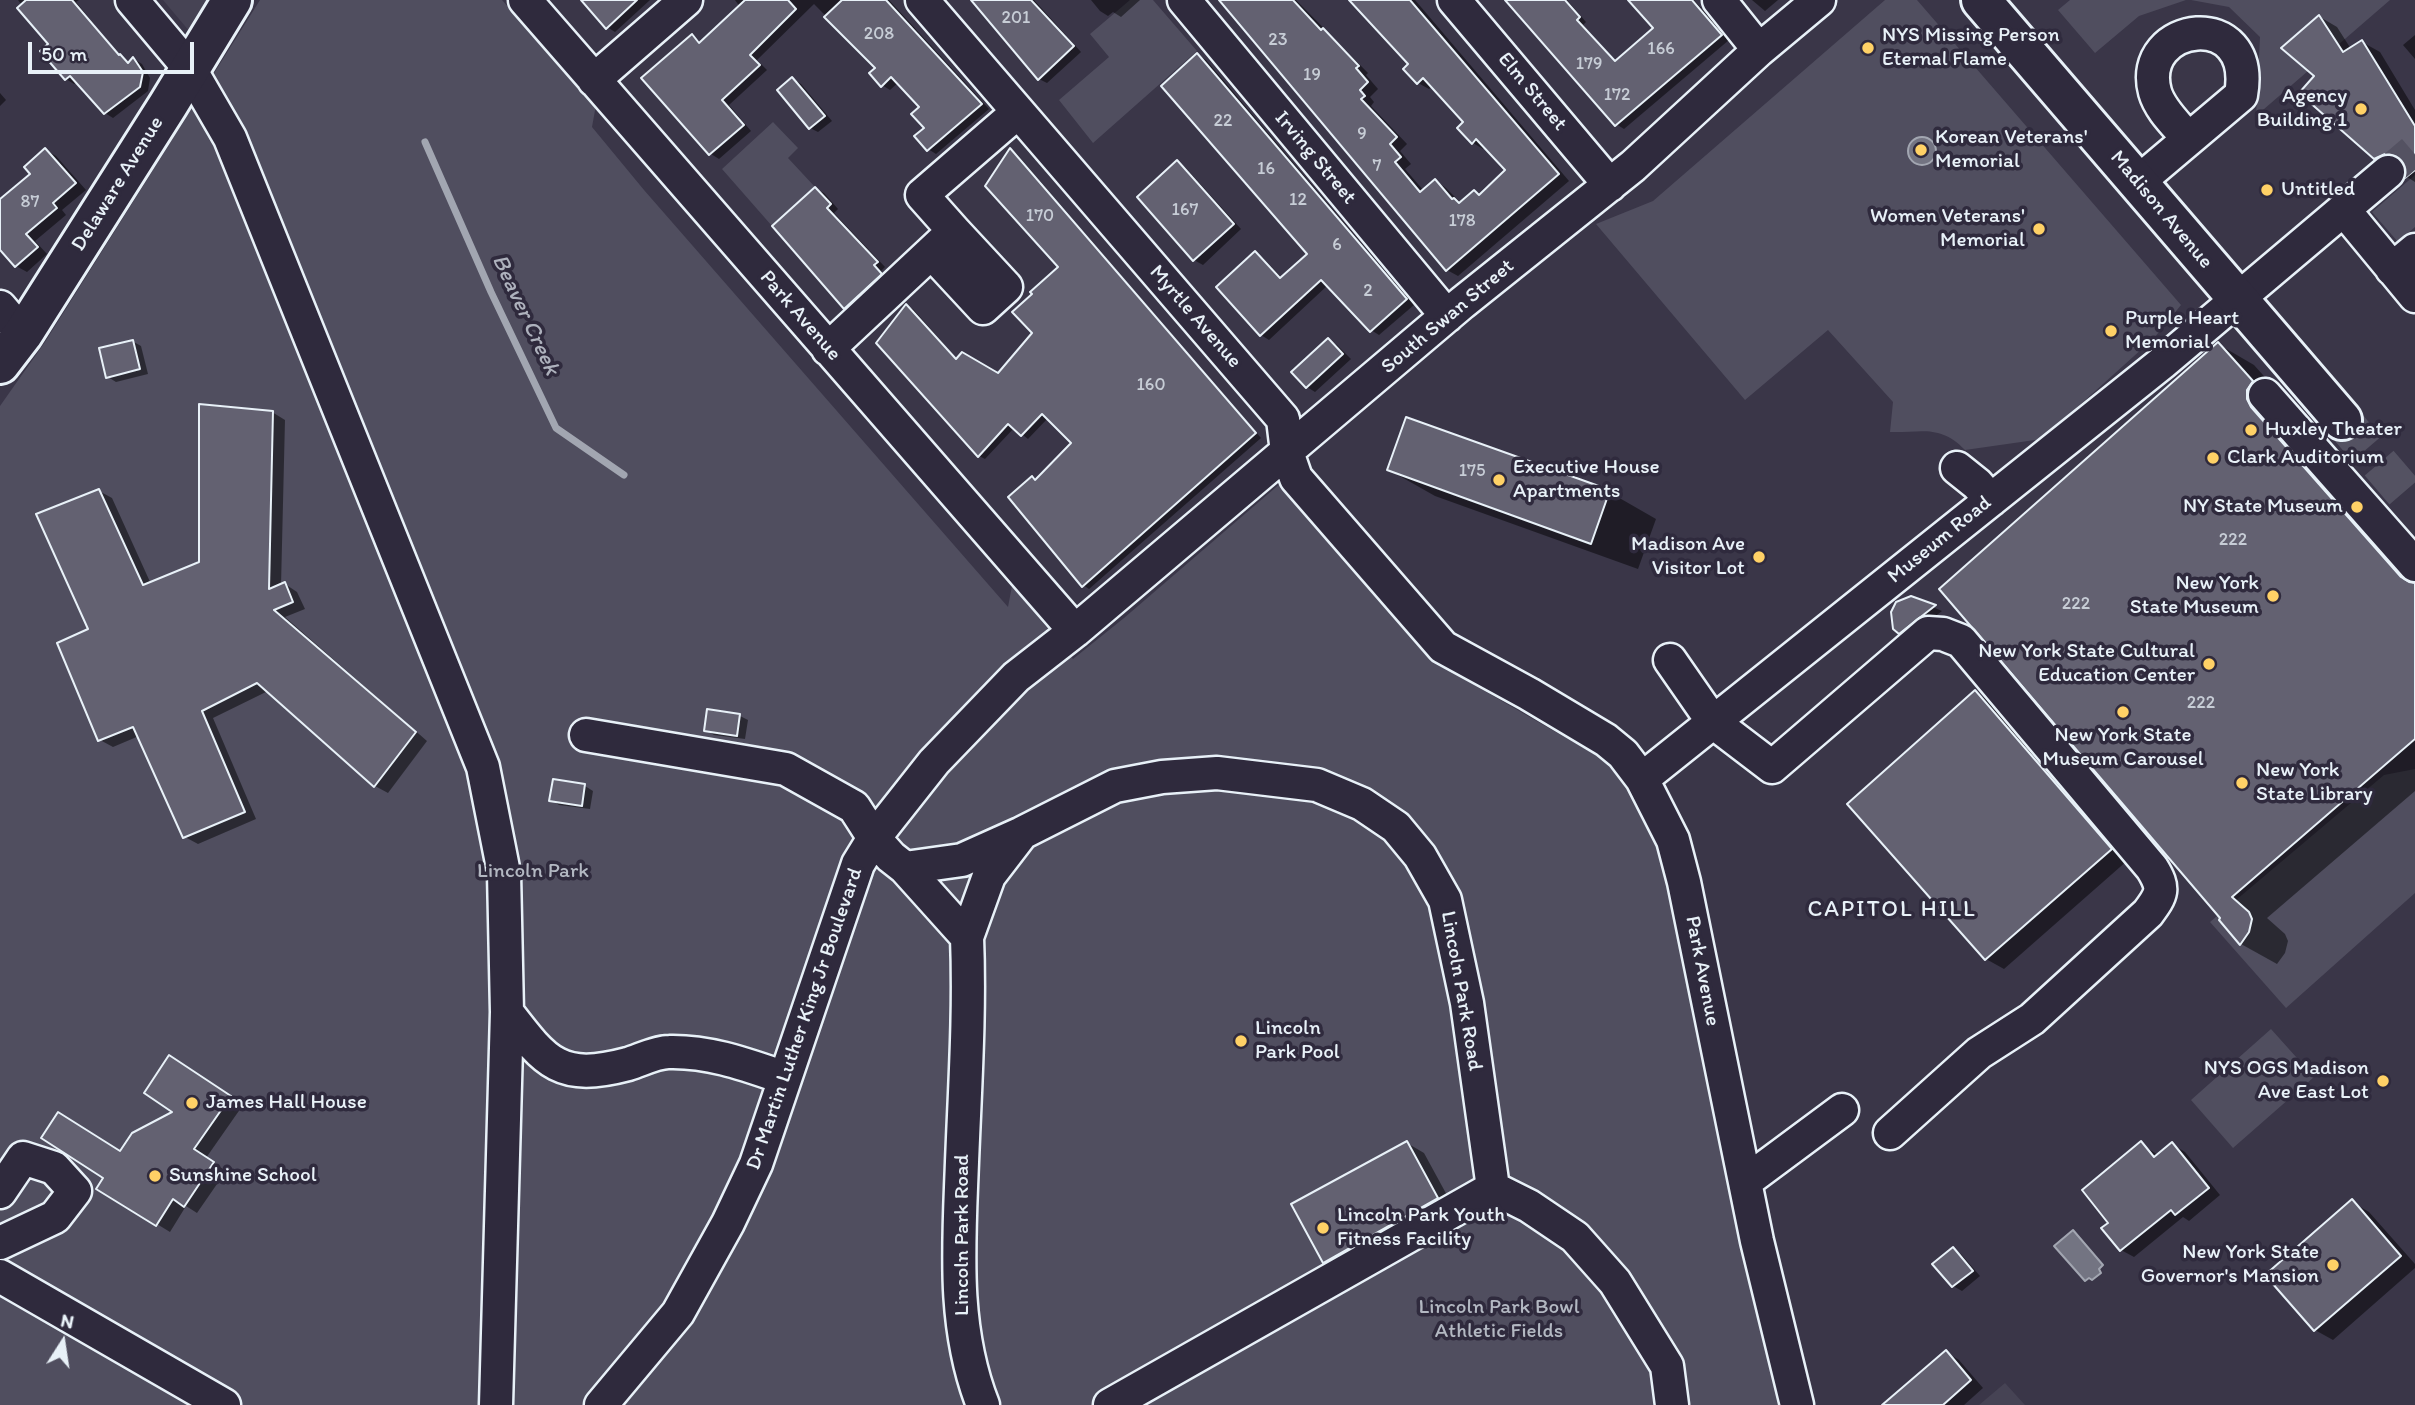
<!DOCTYPE html>
<html>
<head>
<meta charset="utf-8">
<style>
  body { margin:0 }
  #map { position:relative; width:2415px; height:1405px; overflow:hidden; background:#3a3648; font-family:Itim,sans-serif }
  canvas { display:block }
  .north { position:absolute; left:28px; top:1307px; width:70px; height:70px; -webkit-text-stroke:5px #2f2a3d; paint-order:stroke; rotate:12deg; font-size:19px; font-weight:700; line-height:28px; text-align:center; color:#e8f1f8 }
  .north::after { content:''; display:block; margin:auto; width:24px; height:32px; background:#e8f1f8; clip-path:polygon(50% 0,100% 100%,50% 72%,0 100%) }
  .scale { position:absolute; left:28px; top:42px; width:166px; height:32px; box-sizing:border-box; border:4px solid #e8f1f8; border-top:0; padding-left:9px; font-size:21px; line-height:24px; white-space:nowrap; color:#e8f1f8; -webkit-text-stroke:5px #2f2a3d; paint-order:stroke }
</style>
</head>
<body>
<div id="map">
<canvas width="2415" height="1405"></canvas>
<div class="north">N</div>
<div class="scale">50 m</div>
</div>
<script>
const g = document.querySelector('canvas').getContext('2d');
g.lineJoin = 'round';
function paint(path, color) {
  g.fillStyle = color;
  g.fill(path, 'evenodd');
}
function strokePath(path, color, width, dash) {
  g.strokeStyle = color;
  g.lineWidth = width;
  g.lineCap = dash ? 'butt' : 'round';
  g.setLineDash(dash || []);
  g.stroke(path);
}
function write(font, color, halo, rows, align = 'center') {
  g.font = font + ' Itim,sans-serif';
  g.lineWidth = 7;
  g.setLineDash([]);
  g.textBaseline = 'middle';
  g.strokeStyle = halo;
  g.fillStyle = color;
  for (const [text, x, y, turn = 0] of rows) {
    g.save();
    g.translate(x, y);
    g.rotate((+turn || 0) * Math.PI / 180);
    g.textAlign = isNaN(turn) ? turn : align;
    if (halo) g.strokeText(text, 0, 0);
    g.fillText(text, 0, 0);
    g.restore();
  }
}
paint(new Path2D(`
  M163,0H210L190,32Z
  M2005,1383L2025,1405H1979Z`), '#464354');
paint(new Path2D(`
  M260,0H502L596,105L592,127L644,190L1008,607L1012,586L1073,659L1124,618L1282,482L1455,674L1606,761L1642,811L1665,866L1788,1405H0V406L45,342Z
  M1130,0H1153L1197,51L1093,143L1059,100L1109,57L1090,34Z
  M1885,0H1917L2181,305L2154,338L2042,439L1965,450C1940,424 1921,433 1890,432L1893,402L1828,330L1745,400L1596,224L1653,201Z
  M2070,0H2186L2139,16L2095,53L2058,10Z
  M2191,0H2390L2338,45L2320,15L2281,48L2308,71L2256,116L2260,37L2229,7Z
  M773,122L798,148L788,158L815,187L772,226L722,169Z
  M2415,175V227L2398,242L2372,212Z
  M2415,769V893L2286,1008L2210,922L2384,775Z
  M2271,1029L2314,1077L2233,1148L2191,1100Z`), '#504e5f');
const water = new Path2D(`
  M1908 151a14 14 0 1 1 28 0a14 14 0 1 1-28 0Z
  M2073,1230L2103,1265L2099,1269L2101,1273L2092,1280L2089,1278L2085,1281L2054,1246Z`);
paint(water, '#737482');
strokePath(water, '#a2a6b1', 2);
paint(new Path2D(`
  M18,0H79L76,2L132,71L135,68L128,60L131,63L134,59L142,64L150,78L148,91L113,118L105,113L77,82L74,84L66,79L43,52L51,45Z
  M583,0H650L615,32L607,27Z
  M735,0H889L989,109L936,154L928,149L922,107L899,82L890,90L882,85L877,68L814,4L757,60L767,70L729,105L751,131L719,159L711,154L643,78L692,37L702,43L740,7Z
  M973,0H1034L1081,52L1047,83L1039,79Z
  M1091,0H1140L1121,17L1113,12L1108,16L1100,11Z
  M1222,0H1296L1368,73L1366,75L1378,89L1370,97L1374,102L1371,106L1407,144L1400,151L1411,164L1405,169L1424,191L1436,181L1446,188L1461,203L1474,192L1480,195L1507,170L1486,147L1483,149L1473,143L1466,122L1433,86L1429,89L1418,83L1406,69L1410,64L1351,0H1415L1569,181L1458,276L1447,270Z
  M1508,0H1567L1586,22L1583,25L1617,62L1656,28L1630,0H1694L1729,40L1624,129L1616,124Z
  M1752,0H1778L1765,11Z
  M2320,17L2337,27L2351,49L2362,42L2380,52L2415,110V182L2407,177L2405,163L2393,168L2375,158L2316,75Z
  M2415,35V59L2403,45Z
  M1198,55L1206,60L1414,305L1379,335L1371,330L1328,285L1269,340L1261,335L1255,253L1263,258L1283,279L1310,254Z
  M793,79L801,84L832,121L818,132L810,128Z
  M0,93L6,100L0,106Z
  M46,150L56,156L86,190L62,210L66,215L35,241L47,254L27,272L16,266L0,248V202L32,174Z
  M1011,150L1017,154L1261,438L1089,589L1083,585L1033,478L1037,480L1074,443L1048,418L1028,439L1014,428L985,459L979,456L907,306L913,309L958,360L998,375L1035,332L1060,267Z
  M1177,162L1185,167L1241,229L1203,265L1194,260L1139,197Z
  M815,189L824,193L838,209L834,213L885,267L881,271L889,279L853,312L845,307Z
  M1329,340L1337,345L1351,359L1315,392L1307,387Z
  M132,341L141,346L148,374L116,382L108,377Z
  M2218,344L2254,365L2288,403L2415,575V791L2267,918L2285,934L2288,941L2285,953L2277,964L2241,944L2221,920Z
  M272,412L285,420L281,586L285,584L297,592L305,609L285,617L427,741L388,793L375,786L268,691L213,718L256,819L198,844L185,837L139,736L113,747L100,740L91,630L99,491L112,498L151,584L200,563Z
  M1407,419L1609,492L1656,519L1638,569L1435,496L1389,470Z
  M1911,598L1942,611L1908,637L1902,634L1924,615Z
  M1976,693L1993,703L2128,860L2004,969L1986,959L1849,804Z
  M740,716L748,720L745,739L714,735L706,730Z
  M585,786L593,791L590,809L559,805L551,800Z
  M182,1065L243,1105L206,1158L226,1171L197,1213L186,1206L170,1232L98,1188L121,1153L176,1112Z
  M1407,1143L1424,1153L1454,1208L1342,1272L1324,1262Z
  M2141,1144L2158,1155L2172,1144L2185,1152L2220,1195L2189,1221L2183,1217L2134,1257L2121,1250L2111,1223Z
  M2352,1202L2369,1212L2415,1264V1268L2333,1340L2315,1330L2268,1275Z
  M1953,1249L1961,1254L1980,1276L1962,1291L1953,1286L1935,1264Z
  M1946,1352L1959,1360L1983,1388L1964,1405H1884Z`), '#0007');
strokePath(new Path2D(`
  M425,142L491,292L556,428L624,475`), '#a2a6b1', 7);
const building = new Path2D(`
  M26,0H72L119,55L120,54L128,63L133,57L143,72L140,87L104,114L70,76L65,80L40,51L48,44L17,8Z
  M581,0H637L606,29Z
  M745,0H788L796,9L750,55L760,65L722,100L744,125L709,155L641,78L692,34L699,43Z
  M842,0H886L982,104L927,151L914,136L924,128L911,114L919,107L891,77L881,87L869,73L875,68L824,17Z
  M971,0H1031L1074,46L1038,80Z
  M1219,0H1293L1321,30L1323,28L1359,66L1356,68L1368,82L1360,90L1365,96L1361,99L1397,137L1390,144L1401,157L1395,162L1420,192L1435,179L1452,199L1454,198L1459,203L1474,190L1479,195L1505,170L1476,139L1472,144L1457,128L1463,122L1423,78L1417,84L1403,69L1408,64L1349,0H1410L1559,174L1446,271Z
  M1505,0H1565L1580,17L1577,20L1615,61L1653,28L1628,0H1692L1722,35L1615,126Z
  M2319,15L2343,52L2362,40L2415,126V170L2405,178L2406,168L2402,160L2394,155L2385,154L2374,159L2299,93L2314,76L2281,48Z
  M1197,53L1407,299L1370,332L1321,280L1260,336L1216,287L1255,251L1280,278L1307,254L1161,86Z
  M792,77L825,116L809,129L777,90Z
  M45,148L76,183L53,203L57,208L26,234L38,247L15,267L0,250V199L30,174L24,167Z
  M1010,148L1256,433L1082,587L1008,497L1032,476L1035,480L1071,443L1042,414L1021,436L1008,424L978,457L876,343L906,304L956,359L962,352L998,373L1032,333L1012,312L1032,294L1030,292L1058,267L985,186Z
  M1177,160L1234,224L1193,261L1137,197Z
  M815,187L831,204L827,208L878,262L874,265L882,274L844,309L772,226Z
  M1328,338L1343,354L1306,388L1291,372Z
  M133,340L140,369L106,378L99,348Z
  M2218,342L2253,381L2247,390V399L2251,407L2401,577L2409,582L2415,583V739L2232,897L2249,912L2252,919L2249,932L2240,945L2219,920L2220,918L1939,589Z
  M199,404L273,411L269,589L285,582L293,602L274,610L416,732L374,787L257,683L202,711L245,812L183,838L133,727L98,741L57,643L88,629L36,514L99,489L143,585L199,562Z
  M1406,417L1610,490L1591,544L1387,470Z
  M1911,596L1936,605L1899,634L1893,629L1891,612L1896,602Z
  M1975,690L2112,849L1985,960L1847,804Z
  M707,709L740,714L737,736L704,731Z
  M553,779L585,784L582,806L549,801Z
  M169,1055L231,1096L194,1149L214,1162L184,1207L173,1199L156,1226L96,1189L103,1178L41,1138L58,1112L120,1151L132,1133L172,1112L144,1093Z
  M1407,1141L1438,1198L1323,1263L1291,1204Z
  M2141,1141L2154,1157L2172,1142L2209,1188L2175,1215L2171,1210L2120,1251L2101,1228L2108,1223L2082,1190Z
  M2352,1199L2401,1256L2314,1331L2265,1275Z
  M1953,1247L1973,1271L1952,1287L1932,1264Z
  M1946,1350L1971,1380L1943,1405H1882Z`);
paint(building, '#636171');
strokePath(building, '#e8f1f8', 2);
strokePath(new Path2D(`
  M2388,172L2415,149`), '#545262', 32, [32, 16]);
strokePath(new Path2D(`
  M2342,420L2415,505`), '#545262', 38, [38, 19]);
const minor = new Path2D(`
  M132,0L190,69L230,138L483,767L504,873L507,1012L496,1405
  M525,0L1075,631
  M922,0L1283,419L1287,452L1296,478L1443,647L1529,694L1606,740L1623,754L1642,779L1673,840L1684,882L1757,1241L1797,1405
  M1184,0L1447,316
  M1454,0L1610,185
  M1719,0L1759,50
  M594,80L686,0
  M2138,182L2241,95C2257,5 2136,22 2155,92C2159,106 2170,118 2179,128
  M2344,210L2415,296
  M932,253L983,308L1006,287L954,231
  M2392,269L2415,250
  M0,307L23,334
  M828,349L954,231L922,195L1018,112
  M2265,395L2415,565
  M1957,468L1977,484L1991,500
  M1670,660L1713,722L1772,767L1928,633L1943,634L1961,641L2152,868C2165,889 2162,894 2148,913L2032,1019L1979,1053L1890,1133
  M586,735L786,769L854,807L874,838L891,857L905,868L967,937C970,1012 965,1086 962,1162C959,1244 952,1327 983,1405
  M1642,779L2162,363L2388,172
  M905,868L962,860L1020,834
  M967,937L989,876L1022,833L1115,786L1162,777L1217,773L1317,785L1362,804L1396,827L1420,856L1445,900L1467,1003L1493,1188L1529,1206L1575,1237L1615,1282L1667,1366L1672,1405
  M507,1012C546,1063 560,1082 628,1064C641,1060 656,1052 669,1052C710,1051 747,1065 785,1078
  M1745,1182L1842,1110
  M0,1192L23,1158L54,1168L75,1191L55,1217L0,1243
  M0,1276L224,1405
  M601,1405L678,1313L728,1223L756,1164L858,864L874,838L934,762L1016,677L1075,631L1462,303L1633,166L1759,50L1819,0
  M1110,1405L1493,1188`);
const major = new Path2D(`
  M1981,0L2342,420
  M0,364L23,334L168,105L232,0`);
strokePath(minor, '#e8f1f8', 37);
strokePath(major, '#e8f1f8', 44);
strokePath(minor, '#2f2a3d', 32);
strokePath(major, '#2f2a3d', 38);
for (const [x, y, r, color] of [
  [1868,48,7,"#ffd166"],
  [2361,109,7,"#ffd166"],
  [1921,150,7,"#ffd166"],
  [2267,190,7,"#ffd166"],
  [2039,229,7,"#ffd166"],
  [2111,331,7,"#ffd166"],
  [2251,430,7,"#ffd166"],
  [2213,458,7,"#ffd166"],
  [1499,480,7,"#ffd166"],
  [2357,507,7,"#ffd166"],
  [1759,557,7,"#ffd166"],
  [2273,596,7,"#ffd166"],
  [2209,664,7,"#ffd166"],
  [2123,712,7,"#ffd166"],
  [2242,783,7,"#ffd166"],
  [1241,1041,7,"#ffd166"],
  [2383,1081,7,"#ffd166"],
  [192,1103,7,"#ffd166"],
  [155,1176,7,"#ffd166"],
  [1323,1228,7,"#ffd166"],
  [2333,1265,7,"#ffd166"]
]) {
  const dot = new Path2D();
  dot.arc(x, y, r, 0, 2 * Math.PI);
  g.fillStyle = color;
  g.fill(dot);
  strokePath(dot, '#2f2a3d', 2.5);
}
write('18px', '#c7cdd6', null, [
  ["201",1016,18],
  ["208",879,34],
  ["23",1278,40],
  ["166",1661,49],
  ["179",1589,64],
  ["19",1312,75],
  ["172",1617,95],
  ["22",1223,121],
  ["9",1362,134],
  ["7",1377,166],
  ["16",1266,169],
  ["12",1298,200],
  ["87",30,202],
  ["167",1185,210],
  ["170",1040,216],
  ["178",1462,221],
  ["6",1337,245],
  ["2",1368,291],
  ["160",1151,385],
  ["175",1472,471],
  ["222",2233,540],
  ["222",2076,604],
  ["222",2201,703]
]);
write('21px', '#e8f1f8', '#2f2a3d', [
  ["NYS Missing Person",1882,36],
  ["Eternal Flame",1882,60],
  ["Agency",2347,97,"right"],
  ["Building 1",2347,121,"right"],
  ["Korean Veterans'",1935,138],
  ["Memorial",1935,162],
  ["Untitled",2281,190],
  ["Women Veterans'",2025,217,"right"],
  ["Memorial",2025,241,"right"],
  ["Purple Heart",2125,319],
  ["Memorial",2125,343],
  ["Huxley Theater",2265,430],
  ["Clark Auditorium",2227,458],
  ["Executive House",1513,468],
  ["Apartments",1513,492],
  ["NY State Museum",2343,507,"right"],
  ["Madison Ave",1745,545,"right"],
  ["Visitor Lot",1745,569,"right"],
  ["New York",2259,584,"right"],
  ["State Museum",2259,608,"right"],
  ["New York State Cultural",2195,652,"right"],
  ["Education Center",2195,676,"right"],
  ["New York State",2123,736,"center"],
  ["Museum Carousel",2123,760,"center"],
  ["New York",2256,771],
  ["State Library",2256,795],
  ["Lincoln",1255,1029],
  ["Park Pool",1255,1053],
  ["NYS OGS Madison",2369,1069,"right"],
  ["Ave East Lot",2369,1093,"right"],
  ["James Hall House",206,1103],
  ["Sunshine School",169,1176],
  ["Lincoln Park Youth",1337,1216],
  ["Fitness Facility",1337,1240],
  ["New York State",2319,1253,"right"],
  ["Governor's Mansion",2319,1277,"right"]
], 'left');
write('21px', '#e8f1f8', '#2f2a3d', [
  ["Elm Street",1532,92,50],
  ["Irving Street",1315,158,50],
  ["Delaware Avenue",118,184,-58],
  ["Madison Avenue",2161,210,50],
  ["Park Avenue",800,316,49],
  ["Myrtle Avenue",1195,317,49],
  ["South Swan Street",1448,317,-40],
  ["Museum Road",1940,540,-39],
  ["Park Avenue",1702,971,79],
  ["Lincoln Park Road",1461,991,80],
  ["Dr Martin Luther King Jr Boulevard",805,1019,-71],
  ["Lincoln Park Road",963,1235,-90]
]);
write('21px', '#b3b8c2', '#2f2a3d', [
  ["Lincoln Park",533,872],
  ["Lincoln Park Bowl",1499,1308],
  ["Athletic Fields",1499,1332]
]);
write('italic 23px', '#aeb2bd', '#2f2a3d', [
  ["Beaver Creek",525,315,65]
]);
g.letterSpacing = '2px';
write('23px', '#e8f1f8', '#2f2a3d', [
  ["CAPITOL HILL",1892,910]
]);
g.letterSpacing = '0px';
</script>
</body>
</html>
